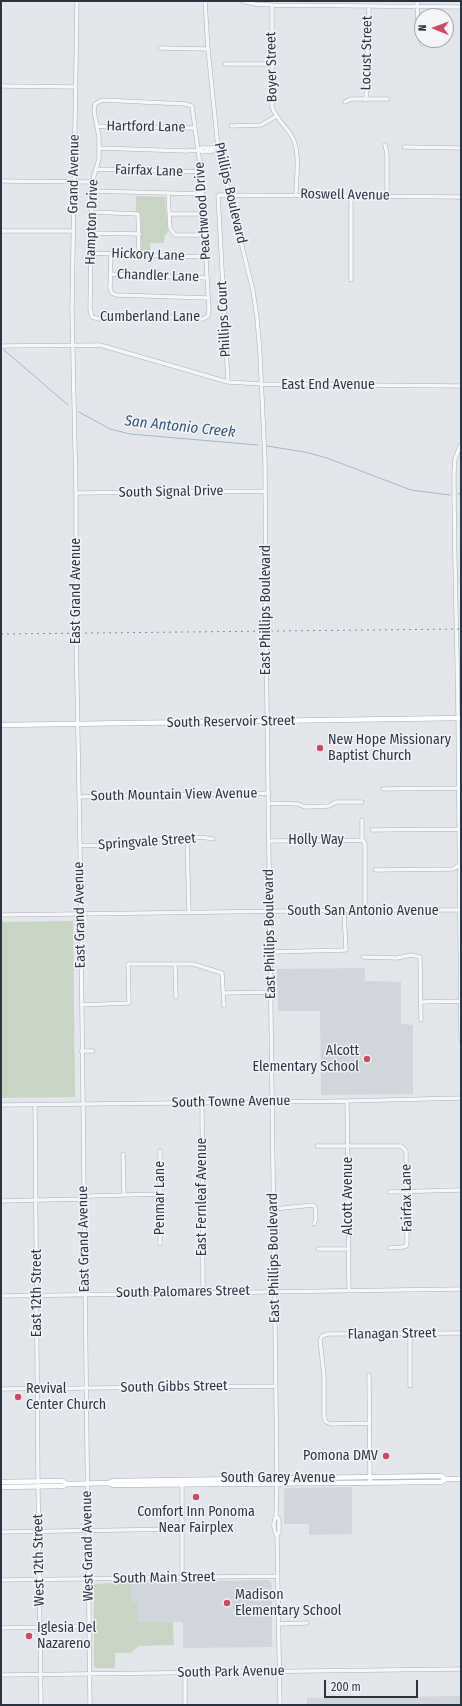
<!DOCTYPE html>
<html>
<head>
<meta charset="utf-8">
<style>
  body { margin:0 }
  #map { position:relative; width:462px; height:1706px; overflow:hidden; background:#e3e7eb; font-family:"Fira Sans Condensed",sans-serif }
  canvas { display:block }
  .frame { position:absolute; inset:0; border:2px solid #2a3544; pointer-events:none }
  .north { position:absolute; left:414px; top:8px; width:40px; height:40px; box-sizing:border-box; background:#f3f5f8; border:1px solid #a3a8b0; border-radius:50%; rotate:271deg; font-size:11px; font-weight:700; line-height:16px; text-align:center; color:#2a3544 }
  .north::after { content:''; display:block; margin:auto; width:14px; height:18px; background:#d04862; clip-path:polygon(50% 0,100% 100%,50% 72%,0 100%) }
  .scale { position:absolute; left:324px; top:1680px; width:94px; height:18px; box-sizing:border-box; border:2px solid #2a3544; border-top:0; padding-left:5px; font-size:12px; line-height:14px; white-space:nowrap; color:#2a3544; -webkit-text-stroke:3px #f3f5f8; paint-order:stroke }
</style>
</head>
<body>
<div id="map">
<canvas width="462" height="1706"></canvas>
<div class="frame"></div>
<div class="north">N</div>
<div class="scale">200 m</div>
</div>
<script>
const g = document.querySelector('canvas').getContext('2d');
g.lineJoin = 'round';
function paint(path, color) {
  g.fillStyle = color;
  g.fill(path, 'evenodd');
}
function strokePath(path, color, width, dash) {
  g.strokeStyle = color;
  g.lineWidth = width;
  g.lineCap = dash ? 'butt' : 'round';
  g.setLineDash(dash || []);
  g.stroke(path);
}
function write(font, color, halo, rows, align = 'center') {
  g.font = font + ' "Fira Sans Condensed",sans-serif';
  g.lineWidth = 3;
  g.setLineDash([]);
  g.textBaseline = 'middle';
  g.strokeStyle = halo;
  g.fillStyle = color;
  for (const [text, x, y, turn = 0] of rows) {
    g.save();
    g.translate(x, y);
    g.rotate((+turn || 0) * Math.PI / 180);
    g.textAlign = isNaN(turn) ? turn : align;
    if (halo) g.strokeText(text, 0, 0);
    g.fillText(text, 0, 0);
    g.restore();
  }
}
paint(new Path2D(`
  M365,968V981L401,982V1024L413,1025V1094L321,1095L320,1011H278L277,969Z
  M352,1487V1534L309,1535V1524H284V1490L286,1488Z
  M268,1580L272,1584V1647L183,1648V1622H139L138,1602H131V1582Z
  M461,1696V1705H307V1698Z`), '#d1d6dd');
paint(new Path2D(`
  M136,196L165,197L168,233L165,235L164,243H150V252H141V216L136,212Z
  M73,921L75,1097L1,1098V922Z
  M131,1582V1602H138L139,1622H173L174,1645L139,1646L130,1653H115V1668H96L94,1666V1584Z`), '#c9d5c4');
strokePath(new Path2D(`
  M4,350L68,405
  M79,412L110,429L130,434L258,445
  M267,446L305,452L327,458L411,490L450,495
  M458,494L461,493`), '#9eb6cb', 1);
const minor = new Path2D(`
  M77,1L72,310L76,493V633L80,845L90,1705
  M205,1L208,49L218,148L253,291L257,318L260,354L265,461L266,631L277,1478L276,1516C273,1522 273,1530 277,1536
  M242,1L255,4L272,5L461,7
  M417,1L418,24L422,44
  M272,5V107C277,122 289,127 294,141C300,157 296,178 296,195
  M160,48L208,49
  M225,64H272
  M1,86L76,87
  M102,100L185,104L192,106L201,172L209,311L208,316L203,319L129,316L99,319L92,317L90,309L92,182L99,159V137L94,111L95,104Z
  M366,100L369,7
  M345,102L351,99H388
  M97,126L195,128
  M231,126L261,125L275,117
  M385,145L387,154V196
  M404,147L461,148
  M100,148L186,151L200,150L201,148H218
  M200,150L202,152L213,151L215,148
  M97,169L201,172
  M1,181L92,182
  M92,191L203,194
  M168,194L170,228L175,235H205
  M92,212L138,214L139,254
  M169,214H203
  M1,231H73
  M92,233L140,234
  M91,253L206,257
  M111,254L110,289L112,293L116,295L208,298
  M110,274L207,278
  M351,280V196
  M1,346L100,345L228,382L262,384L461,386
  M228,382L218,195L461,197
  M461,444L455,459L454,472C454,553 457,635 458,716C460,824 459,932 461,1040
  M76,493L265,491
  M383,789L458,788
  M79,797L269,793
  M269,803L298,804L305,807L329,806L336,802H362
  M362,820V840L365,843V910
  M372,830L459,829
  M187,838L189,913
  M269,841L362,840
  M80,845C91,845 103,846 114,845C144,842 183,833 213,839
  M375,870L453,869L461,864
  M1,915L365,910H460
  M270,952L346,950L344,911
  M363,957L397,958L411,955L420,957L421,1020
  M175,964L176,997
  M224,993L271,992
  M421,1002L460,1001
  M81,1005L129,1003L128,964H193L222,973L224,1006
  M81,1051H93
  M347,1101L349,1291
  M202,1102L203,1292
  M1,1105L347,1101L461,1098
  M35,1105L38,1482
  M317,1146H401L406,1151L407,1242L406,1246L403,1247L389,1248
  M160,1151V1244
  M123,1154L124,1195
  M389,1192L461,1190
  M1,1201L83,1199L90,1196L159,1194
  M273,1209L313,1205L315,1207L316,1219L314,1224
  M318,1249H349
  M1,1296L461,1289
  M410,1334V1386
  M369,1375L370,1482
  M1,1389L276,1386
  M370,1423L331,1424L326,1422L324,1417V1376L320,1340L322,1336L328,1334L461,1333
  M38,1486L41,1705
  M276,1516L279,1519V1532L277,1536L280,1705
  M1,1532L182,1529
  M182,1578V1485
  M1,1580L278,1576
  M279,1624L307,1623
  M1,1628L89,1626
  M185,1673V1705
  M1,1675L461,1669`);
const major = new Path2D(`
  M1,725L461,718
  M1,1482L62,1481L67,1484L109,1483L113,1485L441,1482L446,1479H461
  M109,1483L113,1481L441,1476L446,1479
  M1,1487L63,1486L67,1484`);
strokePath(minor, '#a8aeb6', 4.5);
strokePath(major, '#a2abb7', 5.5);
strokePath(minor, '#f6f7f9', 3.5);
strokePath(major, '#fff', 4.5);
strokePath(new Path2D(`
  M1,634L461,629`), '#7c8795', 1, [2, 4]);
for (const [x, y, r, color] of [
  [320,748,4,"#d04862"],
  [367,1059,4,"#d04862"],
  [18,1397,4,"#d04862"],
  [386,1456,4,"#d04862"],
  [196,1497,4,"#d04862"],
  [227,1603,4,"#d04862"],
  [29,1636,4,"#d04862"]
]) {
  const dot = new Path2D();
  dot.arc(x, y, r, 0, 2 * Math.PI);
  g.fillStyle = color;
  g.fill(dot);
  strokePath(dot, '#f3f5f8', 1.5);
}
write('14px', '#2a3544', '#f3f5f8', [
  ["Locust Street",367,53,-89],
  ["Boyer Street",272,67,-91],
  ["Hartford Lane",146,127,1],
  ["Fairfax Lane",149,171,2],
  ["Grand Avenue",74,174,-89],
  ["Phillips Boulevard",230,193,77],
  ["Roswell Avenue",345,195,1],
  ["Peachwood Drive",203,211,-94],
  ["Hampton Drive",92,222,-88],
  ["Hickory Lane",148,255,2],
  ["Chandler Lane",158,276,2],
  ["Cumberland Lane",150,317],
  ["Phillips Court",224,319,-93],
  ["East End Avenue",328,385],
  ["South Signal Drive",171,492,-1],
  ["East Grand Avenue",76,591,-90],
  ["East Phillips Boulevard",266,610,-90],
  ["South Reservoir Street",231,722,-1],
  ["South Mountain View Avenue",174,795,-1],
  ["Holly Way",316,840],
  ["Springvale Street",147,842,-4],
  ["South San Antonio Avenue",363,911],
  ["East Grand Avenue",80,915,-91],
  ["East Phillips Boulevard",270,934,-91],
  ["South Towne Avenue",231,1102,-1],
  ["Alcott Avenue",348,1196,-90],
  ["East Fernleaf Avenue",202,1197,-90],
  ["Penmar Lane",160,1198,-90],
  ["Fairfax Lane",407,1198,-91],
  ["East Grand Avenue",84,1239,-91],
  ["East Phillips Boulevard",274,1258,-91],
  ["South Palomares Street",183,1292,-1],
  ["East 12th Street",37,1293,-90],
  ["Flanagan Street",392,1334,-1],
  ["South Gibbs Street",174,1387,-1],
  ["South Garey Avenue",278,1478],
  ["West Grand Avenue",88,1546,-91],
  ["West 12th Street",39,1560,-91],
  ["South Main Street",164,1578,-1],
  ["South Park Avenue",231,1672,-1]
]);
write('14px', '#2a3544', '#f3f5f8', [
  ["New Hope Missionary",328,740],
  ["Baptist Church",328,756],
  ["Alcott",359,1051,"right"],
  ["Elementary School",359,1067,"right"],
  ["Revival",26,1389],
  ["Center Church",26,1405],
  ["Pomona DMV",378,1456,"right"],
  ["Comfort Inn Ponoma",196,1512,"center"],
  ["Near Fairplex",196,1528,"center"],
  ["Madison",235,1595],
  ["Elementary School",235,1611],
  ["Iglesia Del",37,1628],
  ["Nazareno",37,1644]
], 'left');
write('italic 15px', '#345579', '#f3f5f8', [
  ["San Antonio Creek",180,427,6]
]);
</script>
</body>
</html>
